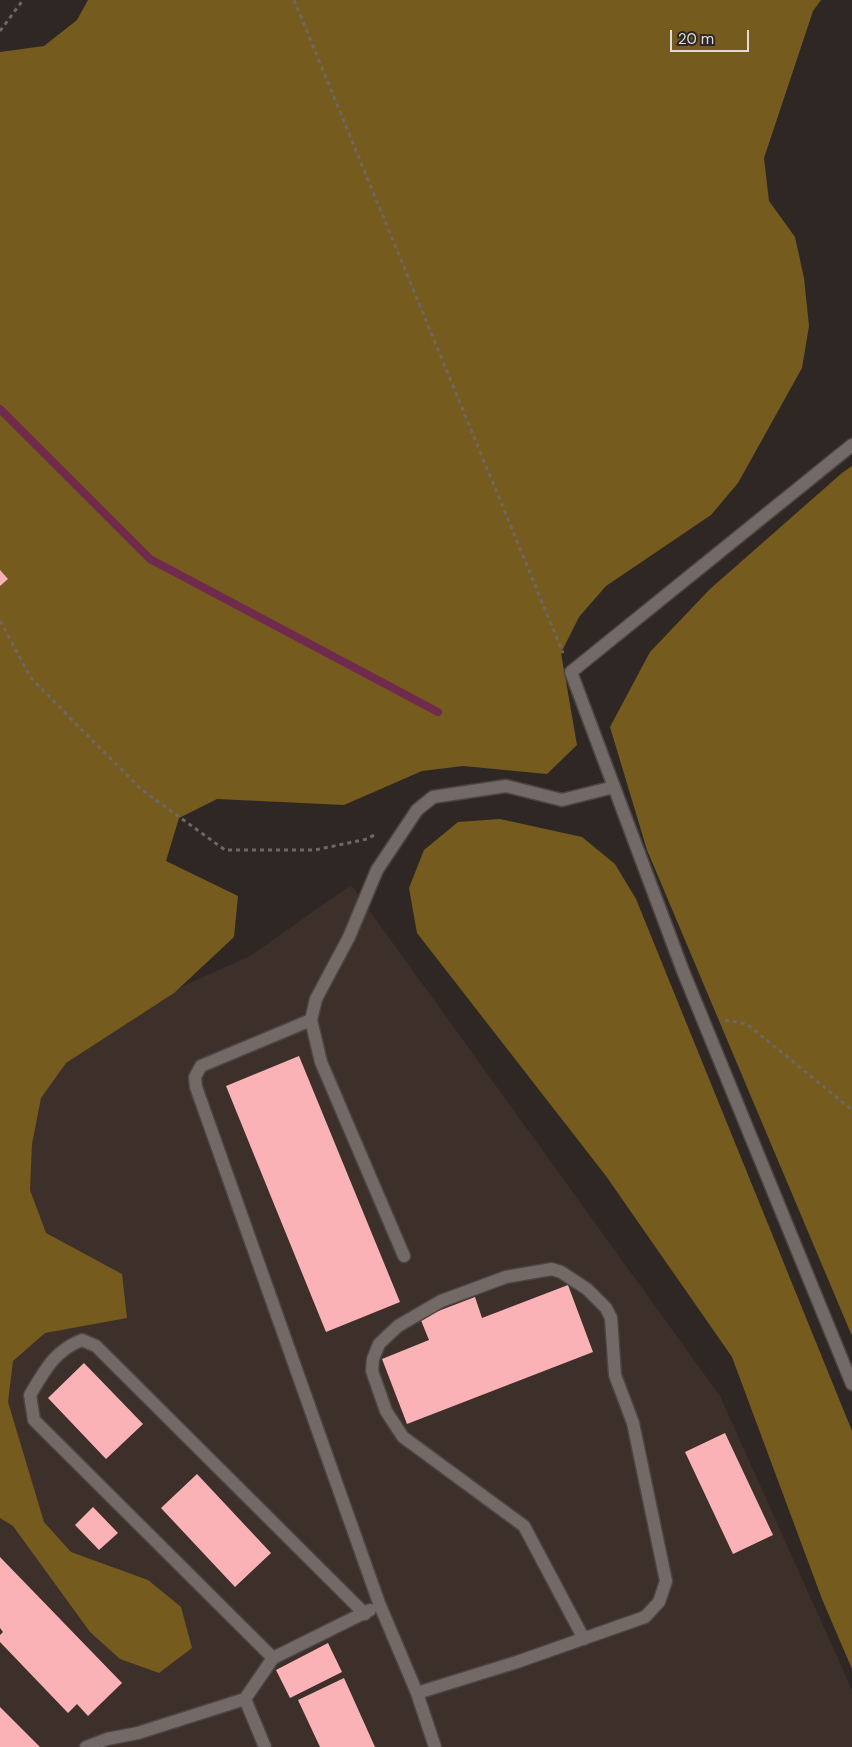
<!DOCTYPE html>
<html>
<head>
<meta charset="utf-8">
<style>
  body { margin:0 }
  #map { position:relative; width:852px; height:1747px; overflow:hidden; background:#2f2724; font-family:"DM Sans",sans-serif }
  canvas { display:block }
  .scale { position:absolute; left:670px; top:30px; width:79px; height:22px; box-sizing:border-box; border:2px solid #e0dbd9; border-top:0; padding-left:6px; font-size:15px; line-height:18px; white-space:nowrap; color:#e0dbd9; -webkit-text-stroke:4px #2f2724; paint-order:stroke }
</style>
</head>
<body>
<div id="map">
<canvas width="852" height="1747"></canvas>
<div class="scale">20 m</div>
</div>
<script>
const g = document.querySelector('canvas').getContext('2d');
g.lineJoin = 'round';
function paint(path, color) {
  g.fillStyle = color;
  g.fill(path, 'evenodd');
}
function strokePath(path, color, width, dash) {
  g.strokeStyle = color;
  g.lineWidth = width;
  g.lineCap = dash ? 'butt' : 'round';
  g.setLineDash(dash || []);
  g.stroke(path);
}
paint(new Path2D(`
  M351,885L720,1396L852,1690V1747H0V1068L250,956Z`), '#3d2f2a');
paint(new Path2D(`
  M88,0H821L813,11L764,158L769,201L795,237L804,278L809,326L802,368L738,483L711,515L606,586L579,617L561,653L577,745L547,774L463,766L422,771L344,805L217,799L179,818L166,861L238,896L234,937L174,993L66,1063L41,1098L32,1144L30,1190L46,1233L122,1274L127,1318L45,1333L13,1361L8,1402L44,1522L71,1552L148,1580L181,1607L192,1648L159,1673L120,1659L90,1632L13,1526L0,1518V52L44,46L77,20Z
  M852,466V1336L647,850L610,727L650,652L710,589L842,473Z
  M500,819L582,837L615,864L636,899L852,1431V1669L822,1599L732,1357L606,1176L417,933L409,888L424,850L458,822Z`), '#755b1e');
strokePath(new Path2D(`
  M0,409L150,559L438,712`), '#6f2a4d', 8);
paint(new Path2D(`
  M0,570L8,579L0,586Z
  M299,1056L400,1302L326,1332L226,1086Z
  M568,1285L593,1352L407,1424L382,1359L429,1340L420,1318L475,1297L482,1318Z
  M84,1363L143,1424L106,1459L48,1398Z
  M725,1433L773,1535L733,1554L685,1452Z
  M197,1474L271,1553L235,1587L161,1508Z
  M93,1507L118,1533L99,1550L75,1525Z
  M0,1557L122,1683L88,1716L77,1704L68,1713L0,1642V1635L3,1632L0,1628Z
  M328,1643L342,1672L290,1698L276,1670Z
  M344,1678L375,1747H320L298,1700Z
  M0,1707L40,1747H0Z`), '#fbb2b7');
const service = new Path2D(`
  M852,445L571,672L683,971L852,1384
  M311,1020L201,1066L195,1077L196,1087L379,1603L417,1693L435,1747
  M404,1256L321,1062L311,1020L316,999L349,937L377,870L417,810L433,797L506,786L562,800L614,787
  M273,1658L34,1420L30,1395C45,1370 54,1351 82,1340L96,1346L365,1614
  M417,1693L517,1662L645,1617L659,1602L666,1581L633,1423L615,1375L611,1318L606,1308L587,1289L561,1272L552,1269L506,1277L441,1301L398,1326L379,1344L373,1359L372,1371L386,1411L403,1437L524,1526L584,1639
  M245,1699L265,1747
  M86,1747L107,1739L138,1733L245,1699L273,1658L370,1610`);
strokePath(service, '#4b4543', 15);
strokePath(new Path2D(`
  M294,0L563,653
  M0,31L23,0
  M0,621L31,678L77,725L142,790L225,850H315L367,839L376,834
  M725,1020L747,1024L852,1110`), '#6e6764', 3, [4, 4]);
strokePath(service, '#736966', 12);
</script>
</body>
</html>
